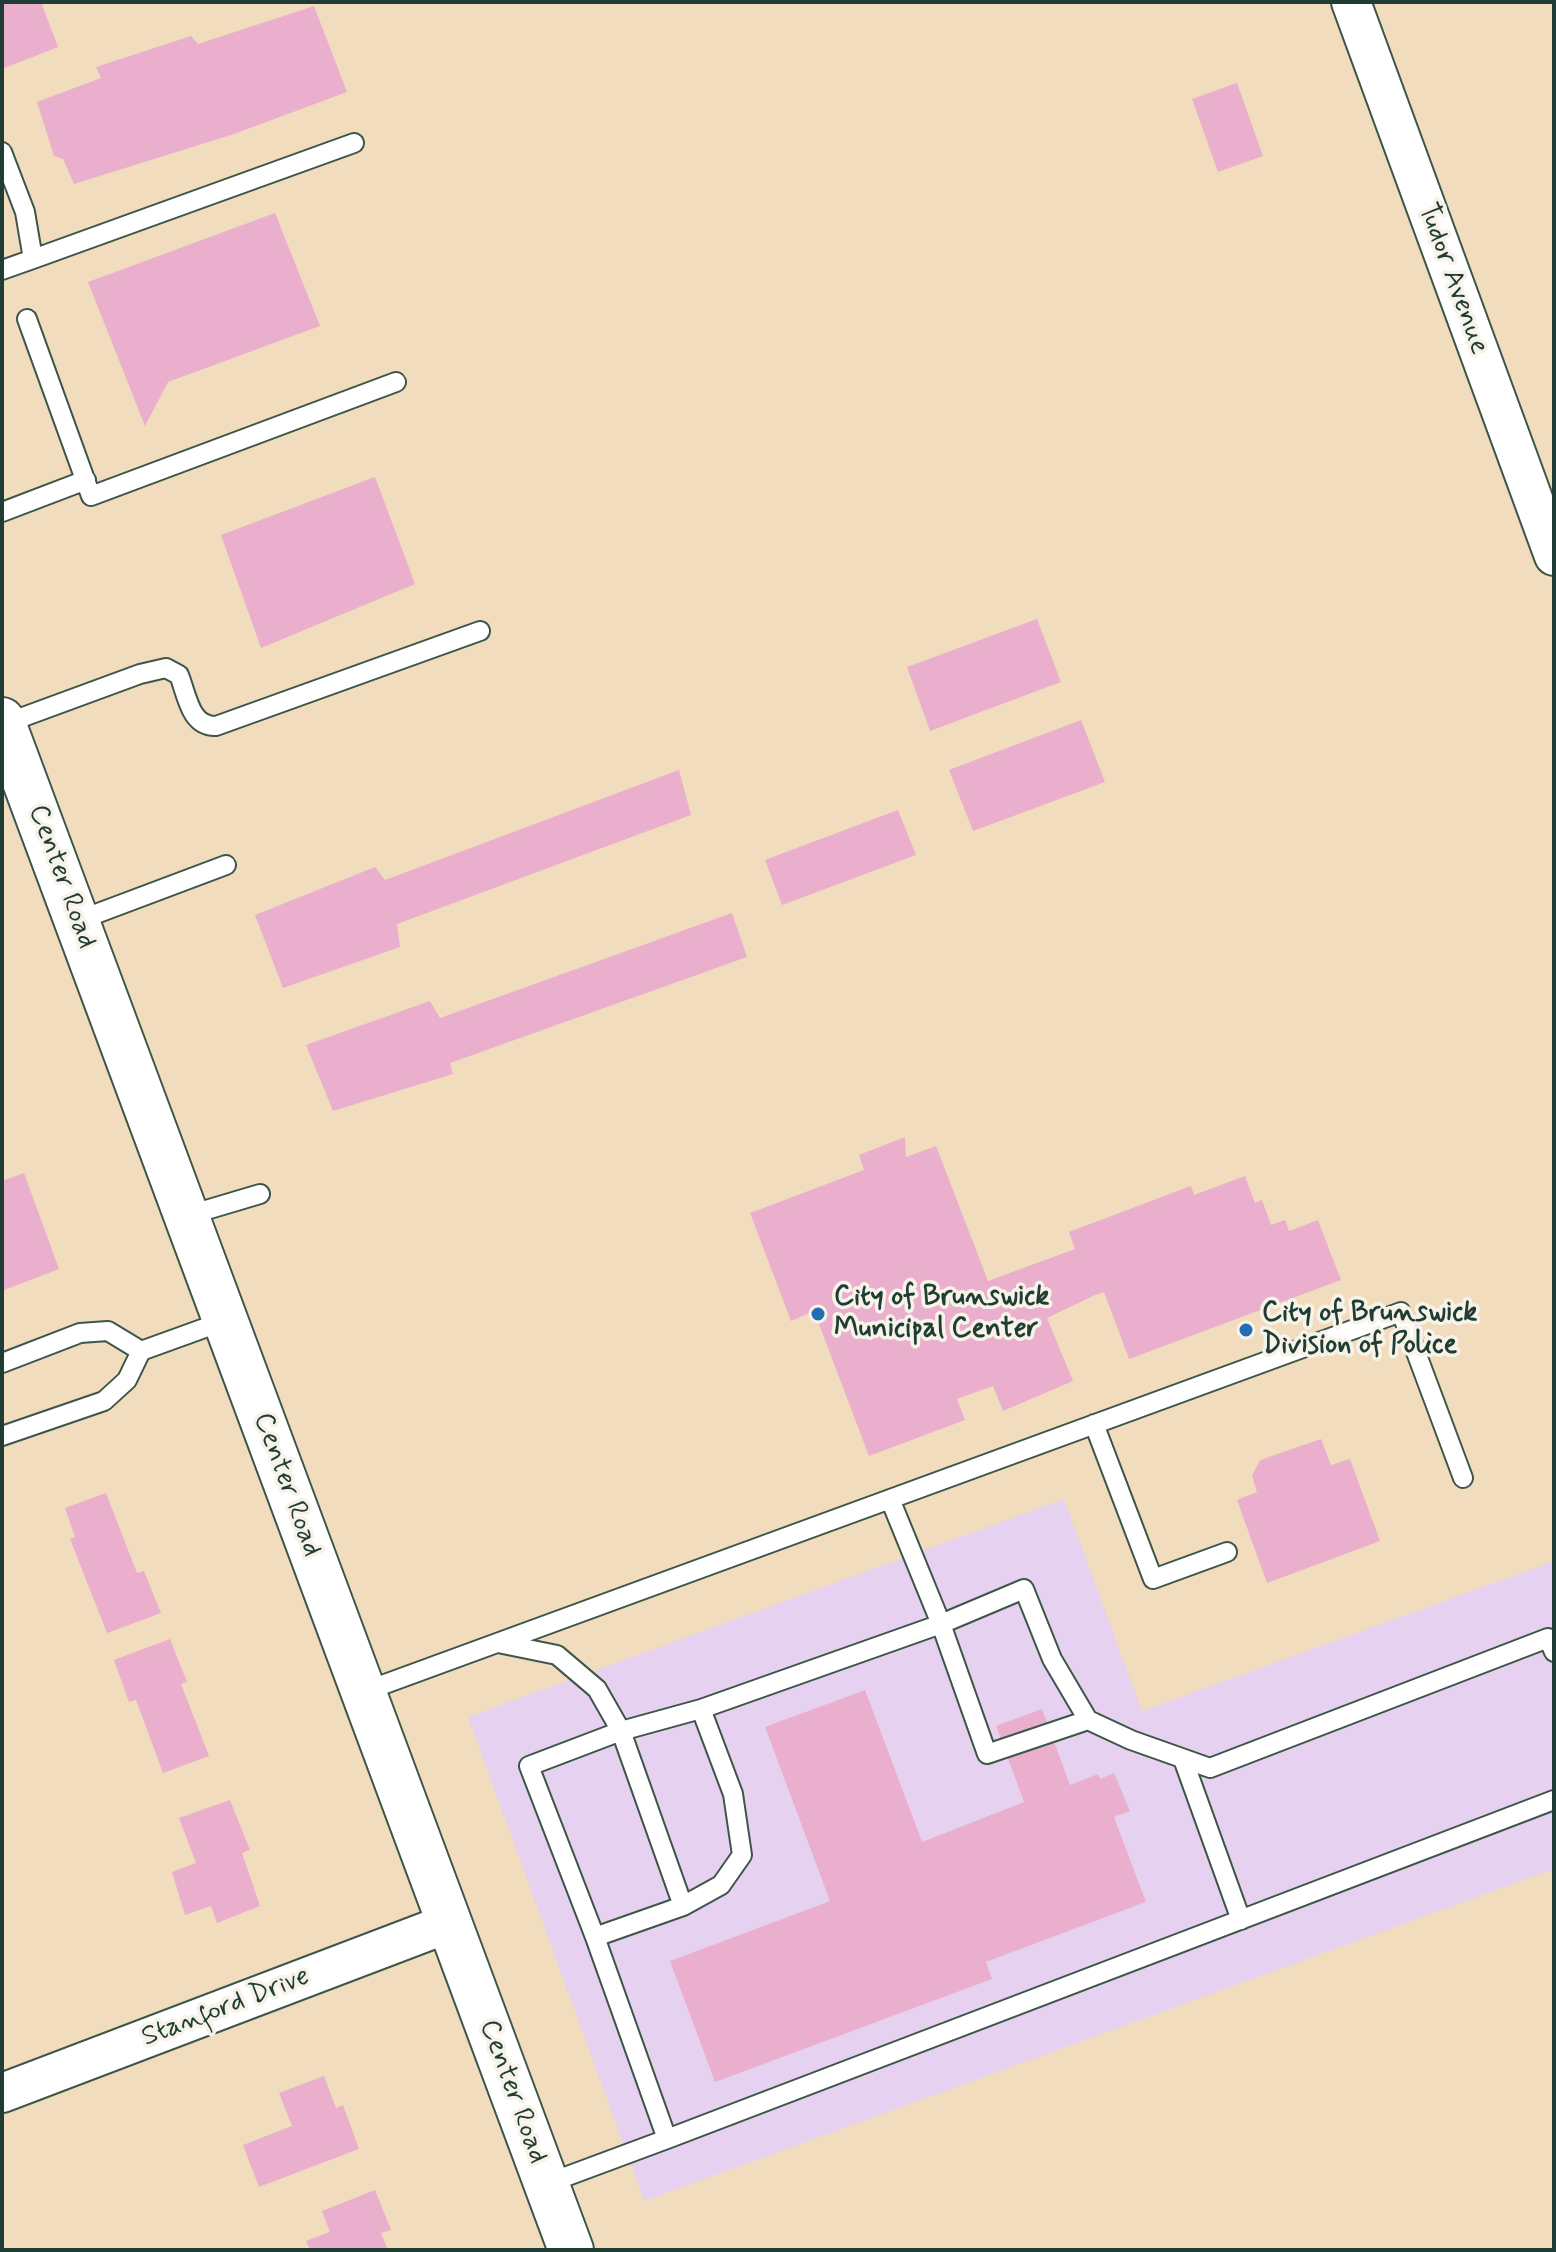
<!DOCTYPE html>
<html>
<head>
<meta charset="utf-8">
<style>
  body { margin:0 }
  #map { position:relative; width:1556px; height:2252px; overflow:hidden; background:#f1ddbd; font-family:Mynerve,sans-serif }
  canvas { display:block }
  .frame { position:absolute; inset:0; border:4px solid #1f3d34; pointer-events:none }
</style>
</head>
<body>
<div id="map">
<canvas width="1556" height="2252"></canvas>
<div class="frame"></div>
</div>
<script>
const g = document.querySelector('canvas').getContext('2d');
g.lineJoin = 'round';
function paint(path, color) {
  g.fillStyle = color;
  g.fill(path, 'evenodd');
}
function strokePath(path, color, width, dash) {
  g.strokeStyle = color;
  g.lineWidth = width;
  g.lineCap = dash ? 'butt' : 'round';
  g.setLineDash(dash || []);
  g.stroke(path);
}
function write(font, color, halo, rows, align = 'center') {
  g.font = font + ' Mynerve,sans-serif';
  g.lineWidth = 7;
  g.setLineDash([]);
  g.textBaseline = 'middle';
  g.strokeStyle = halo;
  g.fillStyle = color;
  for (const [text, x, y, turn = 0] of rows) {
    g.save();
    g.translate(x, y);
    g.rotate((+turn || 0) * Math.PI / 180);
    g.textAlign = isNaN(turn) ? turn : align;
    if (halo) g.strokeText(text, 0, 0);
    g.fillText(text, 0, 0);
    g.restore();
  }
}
paint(new Path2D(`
  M1064,1499L1142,1711L1554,1561V1869L644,2201L468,1717Z`), '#e6d2f0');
paint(new Path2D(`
  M2,2H41L58,47L2,69Z
  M314,6L347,92L234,134L74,184L63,159L54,156L37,102L101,78L96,67L191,36L198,44Z
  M1237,83L1263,156L1218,172L1192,99Z
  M275,213L320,326L168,382L145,426L88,282Z
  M375,477L415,584L261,648L221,535Z
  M1037,619L1061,682L930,731L907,667Z
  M1081,720L1105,782L973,831L949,770Z
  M679,770L691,815L397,924L400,947L283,988L255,915L375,867L385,880Z
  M898,810L916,855L782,905L765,860Z
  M732,913L747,957L450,1063L453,1074L333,1111L306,1045L430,1001L440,1018Z
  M905,1137L906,1157L936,1146L988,1281L1075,1249L1069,1232L1191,1186L1194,1195L1245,1176L1255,1203L1262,1200L1271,1225L1285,1220L1289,1231L1318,1220L1341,1280L1129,1359L1104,1292L1093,1296L1047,1318L1073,1381L1003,1411L993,1386L957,1399L965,1420L869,1456L814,1311L791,1321L750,1213L864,1170L859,1155Z
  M24,1173L59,1269L4,1290L2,1181Z
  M1321,1439L1331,1465L1350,1459L1380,1541L1267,1583L1237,1500L1257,1492L1252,1476L1260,1460Z
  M106,1493L137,1573L144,1571L161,1613L107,1633L70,1539L75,1537L65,1508Z
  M170,1639L187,1682L181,1684L209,1756L163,1773L136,1700L129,1702L114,1660Z
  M865,1690L922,1842L1024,1802L996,1726L1042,1709L1070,1785L1098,1774L1100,1779L1114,1773L1130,1811L1114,1817L1146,1902L986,1962L992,1979L715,2082L670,1961L830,1901L765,1727Z
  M230,1800L250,1850L242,1853L260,1906L217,1923L211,1906L185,1915L172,1872L196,1863L179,1818Z
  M324,2076L336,2108L343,2105L359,2149L259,2187L243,2145L292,2126L279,2093Z
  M375,2190L391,2230L381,2233L388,2250H310L306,2241L330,2232L322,2211Z`), '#e9afcd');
const service = new Path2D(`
  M2,152L25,212L33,259L2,270
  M33,259L354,143
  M27,319L91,496L396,382
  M2,512L86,480
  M4,724L140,674L166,668L179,675C187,695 190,727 216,726L480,631
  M77,921L226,865
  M186,1216L260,1194
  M2,1363L80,1333L108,1331L141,1351
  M1094,1424L1153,1579L1227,1552
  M2,1436L104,1401L127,1380L141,1351L224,1321
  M498,1643L557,1655L597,1689L621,1731L683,1906L721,1885L742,1855L733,1794L701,1709L941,1624L890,1499
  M363,1692L1401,1312L1463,1478
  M701,1709L621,1731L529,1766L595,1937L667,2139L1554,1800
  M1088,1720L987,1754L941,1624L1024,1589L1052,1659L1088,1720L1131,1740L1210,1768L1548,1638L1554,1652
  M1183,1759L1241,1920
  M595,1937L683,1906
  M546,2184L667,2139`);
const minor = new Path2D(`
  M1351,2L1554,556
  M2,2093L449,1923`);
const primary = new Path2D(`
  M2,720L571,2250`);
strokePath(service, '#3e5549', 22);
strokePath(minor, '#3e5549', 42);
strokePath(primary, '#3e5549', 48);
strokePath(service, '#fff', 18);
strokePath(minor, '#fff', 38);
strokePath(primary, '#fff', 44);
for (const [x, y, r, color] of [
  [818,1314,8,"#1f6fb2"],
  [1246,1330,8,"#1f6fb2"]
]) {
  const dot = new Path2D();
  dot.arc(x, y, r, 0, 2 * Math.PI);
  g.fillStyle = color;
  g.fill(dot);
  strokePath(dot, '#f7f3e8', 3);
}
write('28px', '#1f3d34', '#f7f3e8', [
  ["Tudor Avenue",1452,279,70],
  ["Center Road",61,877,70],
  ["Center Road",286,1485,70],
  ["Stanford Drive",226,2008,-21],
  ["Center Road",512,2092,70]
]);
write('bold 28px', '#1f3d34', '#f7f3e8', [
  ["City of Brunswick",834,1298],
  ["Municipal Center",834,1330],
  ["City of Brunswick",1262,1314],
  ["Division of Police",1262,1346]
], 'left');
</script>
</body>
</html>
